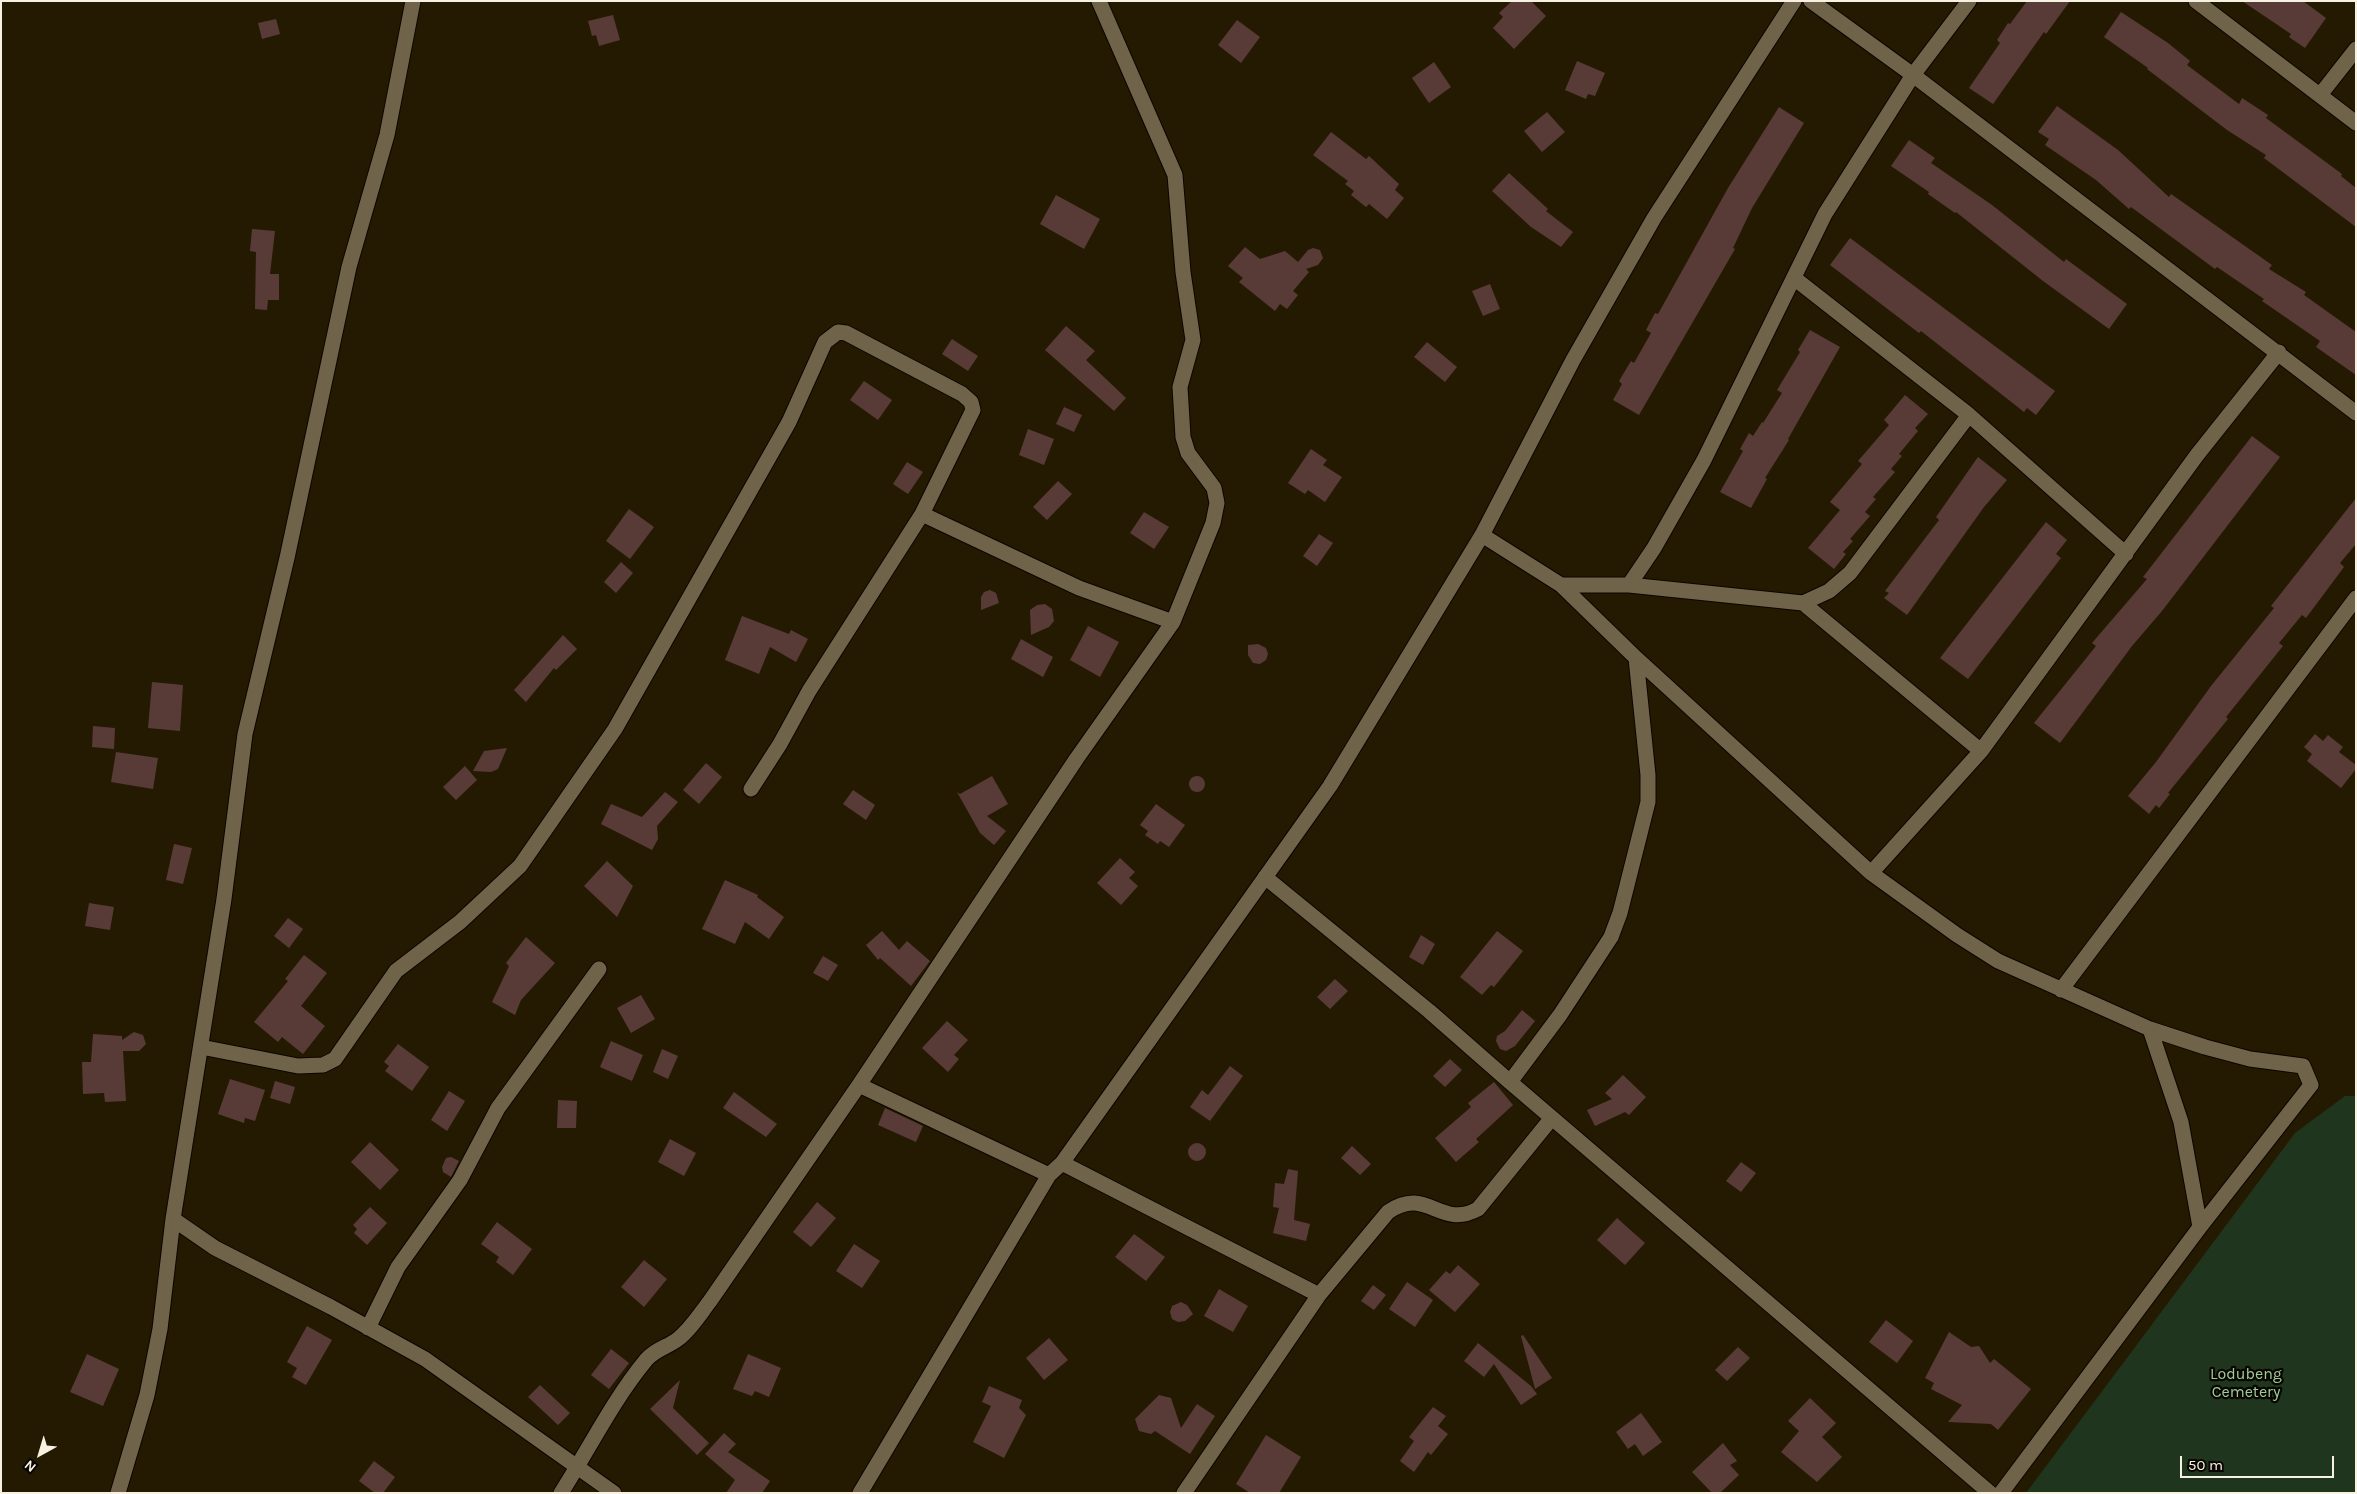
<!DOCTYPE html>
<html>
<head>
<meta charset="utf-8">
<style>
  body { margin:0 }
  #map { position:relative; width:2357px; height:1494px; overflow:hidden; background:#241a02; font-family:Karla,sans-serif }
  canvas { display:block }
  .frame { position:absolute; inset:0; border:2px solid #f7f1e1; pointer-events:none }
  .north { position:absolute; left:15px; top:1429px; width:50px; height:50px; -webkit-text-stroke:4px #090601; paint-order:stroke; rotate:219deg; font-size:14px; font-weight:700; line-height:20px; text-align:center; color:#f7f1e1 }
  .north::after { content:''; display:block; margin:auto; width:18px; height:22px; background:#f7f1e1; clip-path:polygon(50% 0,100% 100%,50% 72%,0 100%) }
  .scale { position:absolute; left:2180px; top:1456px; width:154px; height:22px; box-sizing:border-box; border:2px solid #f7f1e1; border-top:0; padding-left:6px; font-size:15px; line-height:18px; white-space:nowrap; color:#f7f1e1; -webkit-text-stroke:4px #090601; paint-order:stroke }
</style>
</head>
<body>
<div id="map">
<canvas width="2357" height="1494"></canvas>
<div class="frame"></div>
<div class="north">N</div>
<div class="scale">50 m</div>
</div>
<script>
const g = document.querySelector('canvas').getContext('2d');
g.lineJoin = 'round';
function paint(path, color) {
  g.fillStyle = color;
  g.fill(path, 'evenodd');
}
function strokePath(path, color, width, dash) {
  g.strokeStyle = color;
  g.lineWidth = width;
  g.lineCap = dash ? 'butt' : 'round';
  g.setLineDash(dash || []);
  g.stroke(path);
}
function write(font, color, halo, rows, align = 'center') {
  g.font = font + ' Karla,sans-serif';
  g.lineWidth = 4.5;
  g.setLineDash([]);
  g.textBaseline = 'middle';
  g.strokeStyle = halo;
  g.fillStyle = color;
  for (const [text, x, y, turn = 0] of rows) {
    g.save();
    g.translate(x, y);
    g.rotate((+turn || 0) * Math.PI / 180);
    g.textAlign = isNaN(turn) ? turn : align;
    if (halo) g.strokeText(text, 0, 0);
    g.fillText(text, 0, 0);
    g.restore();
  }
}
paint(new Path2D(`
  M2345,1096H2356V1493H2026L2295,1133Z`), '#20351e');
paint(new Path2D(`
  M1512,1H1531L1546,16L1514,49L1493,28L1503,17L1499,13Z
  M2027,1H2070L2046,34L2044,32L1993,104L1969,88L2000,43L1997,40L2008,23L2010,24Z
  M2242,1H2303L2326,18L2305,48L2289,37L2291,34Z
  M2121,12L2168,43L2190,61L2187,65L2239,104L2242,98L2268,115L2266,118L2342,174L2341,176L2356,188V227L2264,158L2266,155L2227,130L2147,69L2148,68L2104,37Z
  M613,15L620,40L599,46L596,35L592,36L588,21Z
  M276,19L280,34L262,39L258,23Z
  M1237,20L1260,37L1241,63L1218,45Z
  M1577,61L1605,73L1595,96L1588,94L1586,99L1565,90Z
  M1434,62L1451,87L1429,103L1412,78Z
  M2057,106L2118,150L2169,197L2171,194L2272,265L2269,269L2306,292L2304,295L2356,332V375L2316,347L2320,341L2262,301L2264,299L2217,267L2215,269L2131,207L2129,209L2096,180L2045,145L2049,139L2038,132Z
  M1779,107L1804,123L1752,208L1733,248L1735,249L1639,415L1613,400L1622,384L1619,381L1631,361L1634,363L1651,333L1646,330L1655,313L1658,314L1728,188Z
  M1547,112L1565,132L1542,152L1524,131Z
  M1331,132L1366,159L1369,156L1399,184L1395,190L1404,198L1387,219L1369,204L1366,207L1351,195L1354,191L1345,184L1348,181L1313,155Z
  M1909,140L1935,158L1931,163L1992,205L2064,262L2066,259L2127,304L2109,329L2043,281L1956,212L1955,213L1928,194L1929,192L1891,166Z
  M1509,173L1548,209L1546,211L1573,232L1561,247L1531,227L1492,191Z
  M1056,195L1100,219L1084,249L1040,224Z
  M252,229L275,231L270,274H279V300H268L267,310L255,309L256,252L250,251Z
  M1850,238L2055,391L2036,415L2027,408L2024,412L1921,331L1919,333L1830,265Z
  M1245,247L1260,259L1285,251L1298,262L1308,250L1313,248L1320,250L1323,258L1318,265L1306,269L1309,272L1293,291L1298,295L1287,309L1280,304L1275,311L1239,282L1243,278L1228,266Z
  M1490,284L1500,309L1483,316L1472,291Z
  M1066,326L1095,351L1086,360L1126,398L1114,411L1045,350Z
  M1810,330L1840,347L1788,439L1789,440L1765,478L1767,479L1751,508L1720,492L1743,451L1740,449L1749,433L1753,436L1762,422L1763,423L1782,393L1777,390L1800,352L1798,350Z
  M952,339L978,356L968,371L942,354Z
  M1427,342L1457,367L1445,382L1414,357Z
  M864,381L892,400L878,420L850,400Z
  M1905,395L1928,414L1915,428L1918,431L1899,454L1902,456L1891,469L1895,472L1873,497L1876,499L1865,512L1870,516L1850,539L1853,541L1843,552L1846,554L1834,569L1808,548L1840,510L1830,502L1862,464L1858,461L1889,425L1884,420Z
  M1064,407L1082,415L1074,432L1056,424Z
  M1028,429L1054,439L1044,465L1019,455Z
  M2252,436L2280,457L2162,611L2132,646L2060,743L2034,723L2096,646L2092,643L2147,579L2143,577Z
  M1311,449L1327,460L1323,465L1342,477L1325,502L1308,490L1305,494L1288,483Z
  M1978,457L2007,480L1984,507L1907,615L1884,598L1889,593L1885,591L1939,520L1936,517Z
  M907,462L923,472L908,494L893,484Z
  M1058,481L1072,494L1047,520L1033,507Z
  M2356,498V544L2340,563L2344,567L2306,618L2302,615L2279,643L2283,646L2226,717L2228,719L2168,793L2170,794L2159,808L2156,805L2149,814L2128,796L2156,762L2211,686L2274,608L2271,606Z
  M629,509L654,527L630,559L606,541Z
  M1144,512L1169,527L1154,549L1130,533Z
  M2046,522L2067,540L2056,554L2061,558L1968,679L1940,658Z
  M1319,534L1333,543L1317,566L1303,556Z
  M621,562L633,573L616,593L604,582Z
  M990,590L996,593L999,603L981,610V597L984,592Z
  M1045,604L1052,609L1054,621L1049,627L1031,635L1030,610L1037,605Z
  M742,616L789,634L791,630L808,639L796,662L770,647L759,674L725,660Z
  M1088,626L1119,642L1100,677L1070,660Z
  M563,635L577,649L556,670L554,668L526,702L514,690Z
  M1021,639L1053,657L1043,677L1011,659Z
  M1258,644L1266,648L1268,654L1266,660L1260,664L1253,663L1248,655V645Z
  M152,682L183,685L180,731L148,728Z
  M93,726L115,728L114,749L92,747Z
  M2315,734L2323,741L2328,735L2343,747L2339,752L2356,765V769L2341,788L2307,761L2312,754L2304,747Z
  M507,748L498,769L491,772L473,771L484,751Z
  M116,752L158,758L153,789L111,782Z
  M706,763L722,777L699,804L683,790Z
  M465,766L477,780L456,800L443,787Z
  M1189 784a8 8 0 1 1 16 0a8 8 0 1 1-16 0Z
  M992,776L1008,804L987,816L1006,831L994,845L980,833L957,792L960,794Z
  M853,790L875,805L866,820L843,804Z
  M665,792L678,802L657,826L658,839L652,850L601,824L611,804L642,817Z
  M1156,804L1185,825L1169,847L1160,841L1158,844L1145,835L1148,831L1140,825Z
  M174,844L192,848L183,884L166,880Z
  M1120,858L1135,872L1129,878L1138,886L1121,905L1097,883Z
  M607,861L633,886L617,917L584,886Z
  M725,880L758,895L757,897L784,917L769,939L745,922L735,944L702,929Z
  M89,903L114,907L110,930L85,926Z
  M288,918L303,929L289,948L274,936Z
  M882,931L899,950L907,941L930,961L911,986L880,958L878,960L866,945Z
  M1497,931L1523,951L1494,987L1491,985L1482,995L1460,977Z
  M1421,935L1435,944L1423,965L1409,957Z
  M526,937L555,963L521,1000L515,1015L492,1002L509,966L506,963Z
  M304,955L327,973L301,1006L325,1026L303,1054L282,1037L278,1042L254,1022L288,981L285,979Z
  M823,956L838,965L828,981L813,973Z
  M1335,979L1348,991L1330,1009L1317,997Z
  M641,995L655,1019L631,1033L617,1008Z
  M1522,1010L1535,1021L1515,1046L1506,1051L1500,1049L1496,1041L1497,1036L1505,1031Z
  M947,1021L968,1040L954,1055L959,1059L948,1072L922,1048Z
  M134,1032L143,1035L146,1044L139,1051H123L126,1101L105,1102L104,1093L83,1094L82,1062H91L93,1034L122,1036V1040Z
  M611,1041L643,1055L632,1081L600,1067Z
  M398,1044L429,1067L412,1091L385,1071L389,1066L384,1062Z
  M662,1049L678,1056L668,1079L653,1072Z
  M1450,1059L1462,1070L1445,1087L1433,1076Z
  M1230,1066L1243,1076L1210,1121L1190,1107L1202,1090L1208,1095Z
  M1623,1075L1646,1097L1629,1115L1625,1112L1595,1126L1587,1110L1612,1099L1605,1093Z
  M230,1079L265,1090L255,1121L245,1118L244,1123L218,1114Z
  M275,1081L295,1087L290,1104L270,1098Z
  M1494,1082L1513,1105L1476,1139L1479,1142L1456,1162L1435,1138L1471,1107L1468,1103Z
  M449,1091L465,1101L447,1131L431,1120Z
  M734,1092L777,1124L766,1137L723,1108Z
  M558,1100L577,1101L576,1128H557Z
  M885,1108L923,1126L916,1142L878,1125Z
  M670,1139L696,1153L684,1176L658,1162Z
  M370,1142L399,1170L380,1190L351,1162Z
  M1188 1152a9 9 0 1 1 18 0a9 9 0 1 1-18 0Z
  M1352,1146L1371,1164L1360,1175L1341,1158Z
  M451,1157L459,1161L451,1177L443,1172L442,1167L446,1158Z
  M1741,1162L1756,1173L1741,1192L1726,1181Z
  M1288,1169L1298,1171L1294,1220L1310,1224L1306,1241L1273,1233L1279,1208L1273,1207L1275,1183L1284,1184Z
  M817,1202L836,1218L811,1247L793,1232Z
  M370,1207L387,1223L367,1245L354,1233L357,1229L353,1225Z
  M1617,1218L1645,1243L1625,1265L1597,1240Z
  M497,1222L532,1249L513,1275L496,1262L499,1257L481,1244Z
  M1134,1234L1165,1257L1146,1281L1115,1257Z
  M854,1244L880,1261L862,1288L836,1271Z
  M644,1260L667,1279L644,1307L621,1287Z
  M1458,1265L1480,1284L1455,1312L1429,1290L1446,1271L1450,1274Z
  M1407,1282L1433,1300L1415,1327L1389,1309Z
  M1373,1285L1386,1295L1374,1310L1361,1301Z
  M1219,1289L1248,1306L1233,1332L1204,1316Z
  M1181,1302L1187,1305L1193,1314L1185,1321L1178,1322L1172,1319L1170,1312L1172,1306Z
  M1886,1320L1913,1341L1897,1363L1869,1342Z
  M307,1326L332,1340L306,1385L292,1377L297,1368L287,1362Z
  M1949,1332L1971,1347L1979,1346L1990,1363L1994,1359L2031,1389L1998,1430L1991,1424L1948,1422L1962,1405L1931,1389L1934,1383L1925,1378Z
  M1523,1335L1552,1378L1535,1389L1521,1336Z
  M1049,1338L1068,1360L1044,1380L1026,1358Z
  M1478,1343L1531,1386L1537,1394L1521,1405L1494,1364L1484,1377L1464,1361Z
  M1738,1347L1750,1358L1727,1381L1715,1370Z
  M611,1349L629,1363L609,1389L591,1375Z
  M87,1354L119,1369L103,1406L70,1392Z
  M748,1354L781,1368L769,1397L755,1391L752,1396L733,1389Z
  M680,1380L673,1408L709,1443L697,1455L650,1409Z
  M540,1385L570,1413L558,1425L528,1397Z
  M989,1386L1022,1400L1019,1408L1026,1415L1004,1458L973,1442L991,1406L982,1402Z
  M1159,1395L1171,1398L1181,1428L1197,1404L1215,1416L1190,1454L1155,1431L1151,1434L1139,1431L1135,1419Z
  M1810,1398L1836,1423L1822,1437L1842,1457L1817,1482L1781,1452L1799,1431L1788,1421Z
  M1433,1407L1446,1416L1438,1426L1448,1434L1431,1455L1428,1452L1414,1472L1400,1461L1414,1441L1409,1437Z
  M1641,1413L1662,1442L1643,1456L1635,1444L1628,1449L1616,1432Z
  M724,1433L736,1444L728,1452L770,1481L762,1493H726L735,1480L705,1454Z
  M1266,1435L1301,1457L1279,1493H1250L1236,1484Z
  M1723,1443L1737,1461L1730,1465L1739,1475L1720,1493H1712L1692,1472Z
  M374,1461L395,1477L383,1493H375L359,1481Z`), '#583b36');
const minor = new Path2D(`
  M1811,1L1913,75L2356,413
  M2196,1L2356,123
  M2320,95L2356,49
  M1794,278L1969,415L2126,554
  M922,514L1079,588L1173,622L1213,523L1217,503L1214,488L1188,453L1183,437L1180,387L1193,340L1183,272L1175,175L1099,1
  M1482,535L1561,585L1636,658L1871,873L1957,935L1998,961L2150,1029L2205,1047L2250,1059L2303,1066L2311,1085L2200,1227L2001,1493
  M1561,585H1629L1803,603L1829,591L1850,573L1969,415
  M1629,585L1654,548L1704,460L1825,214L1913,75L1969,1
  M1803,603L1981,751
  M1636,658L1648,775V802L1620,913L1611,937L1560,1015L1510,1082L1990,1493
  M1871,873L1981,751L2197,455L2279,352
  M1265,877L1429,1011L1510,1082
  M2061,990L2356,598
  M2150,1029L2181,1122L2200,1227
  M201,1047L298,1066L323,1065L335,1059L396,971L460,922L520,866L615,729L789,422L825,342L838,332L846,333L962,394L971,402L973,410L922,514L809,691L780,744L751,789
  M859,1085L1049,1175
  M1062,1163L1319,1295
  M173,1219L215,1248L331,1307L425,1359L614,1493
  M368,1328L398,1267L460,1180L498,1108L599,969
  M118,1493L147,1395L160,1329L173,1219L224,899L245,734L287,558L349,267L387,135L413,1
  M561,1493C589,1449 613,1400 646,1360C655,1349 668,1347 678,1339C691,1329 700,1314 710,1301L859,1085L1077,758L1173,622
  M860,1493L1049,1175L1062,1163L1330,786L1482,535L1573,360L1654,218L1794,1
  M1184,1493L1319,1295L1388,1212C1428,1185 1439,1230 1478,1209L1551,1119`);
strokePath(minor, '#0d0500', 17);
strokePath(minor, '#6f6449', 15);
write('16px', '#9ecd98', '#090601', [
  ["Lodubeng",2246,1374],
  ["Cemetery",2246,1392]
]);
</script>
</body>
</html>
